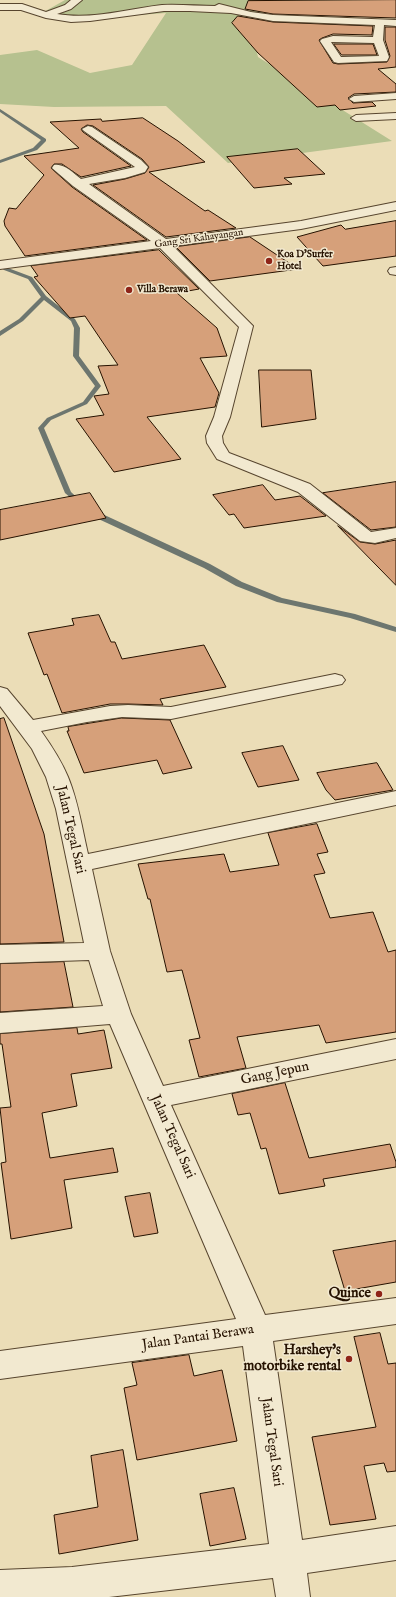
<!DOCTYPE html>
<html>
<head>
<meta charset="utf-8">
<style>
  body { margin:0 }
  canvas { display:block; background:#ebddb7 }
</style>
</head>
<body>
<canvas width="396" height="1597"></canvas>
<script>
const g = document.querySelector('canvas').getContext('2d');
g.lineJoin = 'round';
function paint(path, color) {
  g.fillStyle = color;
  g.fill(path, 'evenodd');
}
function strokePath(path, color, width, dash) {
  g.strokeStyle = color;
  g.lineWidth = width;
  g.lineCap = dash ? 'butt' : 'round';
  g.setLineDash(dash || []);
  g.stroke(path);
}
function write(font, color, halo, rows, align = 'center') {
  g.font = font + ' "IM FELL English",serif';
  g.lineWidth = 3;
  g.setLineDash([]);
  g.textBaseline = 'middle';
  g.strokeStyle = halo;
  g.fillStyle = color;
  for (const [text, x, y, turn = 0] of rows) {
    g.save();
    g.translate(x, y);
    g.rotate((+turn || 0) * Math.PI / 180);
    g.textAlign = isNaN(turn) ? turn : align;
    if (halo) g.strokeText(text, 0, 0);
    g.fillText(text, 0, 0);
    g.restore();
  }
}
paint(new Path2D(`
  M65,0H273L268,10L250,20L258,57L392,141L228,163L166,106L54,107L0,104V55L37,50L90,73L132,65L166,13L83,19L42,13Z`), '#b6c18f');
paint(new Path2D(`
  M0,109L46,139V141L37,150L0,163V160L33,148L41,140L0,112Z
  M0,262L8,268L32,277L46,296L75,319L80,328L79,356L101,386L87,404L51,420L44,428L71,492L83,503V505H79L65,493L38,428L47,418L83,402L95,386L73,356L74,328L71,321L44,300L23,321L0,336V331L19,319L41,297L28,279L4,270L0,267Z
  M92,512H98L210,564L242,582L282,598L355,614L396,627V632L350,618L277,602L236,586L204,568L92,516Z`), '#6d766f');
const building = new Path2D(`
  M396,0V18L273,14L245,9L248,1Z
  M238,16L273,22L373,26L372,35L333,34L322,38L319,40L333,63L338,64L387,62L390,56L385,40V27H396V67L378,69L396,84V92L354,94L348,98L353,103L372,102L376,106L340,110L335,105L317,107L258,53L232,23Z
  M334,44H373L377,55H342Z
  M143,118L178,141L205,162L149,172L205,211L208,210L236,228L166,237L93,185L125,179L145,173L149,167L142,159L93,126L87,125L81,129L83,132L131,166L81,177L62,164H54L51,168L72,187L147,240L25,256L5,226L4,221L9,208L16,209L44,175L24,156L79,148L50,122L101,119L102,121Z
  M298,149L325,174L284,178L292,184L254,188L227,157Z
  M396,221V256L323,266L297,237L341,225L345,229Z
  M250,237L298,269L210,281L176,247Z
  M159,250L199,289L177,293L217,328L227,356L200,358L219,393L215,407L147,417L181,459L114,472L76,419L104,415L94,396L109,394L98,366L118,365L85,316L70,318L34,277L38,276L31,266Z
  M259,370H311L316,419L262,427Z
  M396,482V527L371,530L323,493Z
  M263,485L275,500L300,496L326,516L244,528L234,514L229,515L213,495Z
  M90,493L106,518L0,540V510Z
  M338,526L360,542L375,544L396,540V585Z
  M99,615L111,642H115L122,659L204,645L226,687L160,699L163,705L128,704H110L62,713L47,674L44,675L28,633L74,625L72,619Z
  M4,718L44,834L64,942L0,944V719Z
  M122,718L170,720L192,768L163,774L157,760L84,773L67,731H69L68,727Z
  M283,746L299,780L258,787L242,753Z
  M377,763L393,790L335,800L326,790L317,773Z
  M317,824L328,852L317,854L325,873L314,875L330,918L373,912L388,952L396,950V1032L326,1043L319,1025L237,1037L246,1068L199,1077L189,1040L200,1038L182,970L167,972L150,899H148L138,864L224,854L230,872L279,865L268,833Z
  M64,962L73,1007L0,1012V964Z
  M77,1028L78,1034L104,1030L112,1068L71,1074L77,1106L42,1113L50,1158L113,1148L118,1172L64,1180L72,1228L11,1239L1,1163L6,1162L0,1108L11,1107L2,1044H0V1034Z
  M285,1083L309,1158L390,1144L396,1162V1167L323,1179L325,1186L279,1194L266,1148L261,1149L250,1113L238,1115L232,1094Z
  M150,1193L158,1233L134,1237L125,1197Z
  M396,1241V1282L345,1291L333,1251Z
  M380,1333L388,1364L396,1363V1471L387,1472L384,1463L364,1466L376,1519L330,1525L312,1437L376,1427L354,1337Z
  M189,1355L194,1376L222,1370L237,1441L137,1460L124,1388L137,1385L132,1363Z
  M123,1450L138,1540L59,1554L54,1515L98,1507L91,1456Z
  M234,1488L246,1539L210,1546L200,1494Z`);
paint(building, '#d6a07a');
strokePath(building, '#261200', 1);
const minor = new Path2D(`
  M71,0H82L71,9L57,14C92,20 128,9 162,5C179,4 198,6 215,6L219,4L251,12L273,15L396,20V26L384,25L383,40L389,57L387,61L338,63L334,62L320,41L322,39L333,36L373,37L375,25L273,21L231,13L190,11H164L90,21L71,22L46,18L21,10H0V4H22L46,12L65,5ZM331,42L374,43L379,56L341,57Z
  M396,93V99L354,102L349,99L354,96Z
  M396,113V119L356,121L351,118L356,115Z
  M88,126L92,127L141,160L148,167L145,172L125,178L89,184L166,239L301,221L396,202V210L301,229L173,246L253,326L230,417L222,436L223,443L229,453L310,484L371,532L396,528V538L375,543L360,541L298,492L217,459L207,443L206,436L214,417L239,327L160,248L0,269V261L151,241L73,186L52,168L54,165C64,163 73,173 81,179L135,167L84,131L82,129Z
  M396,267V275L390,274L388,271L390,268Z
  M335,674L342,676L345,680L342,684L171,719L122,717L87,722L41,731C51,745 61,760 68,777C78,801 82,828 88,854L396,791V805L92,869L110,951L131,1014L163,1086L396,1039V1059L171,1105L265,1315L396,1298V1324L273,1341L302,1540L396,1526V1560L307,1573L310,1597H276L273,1578L109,1597H0V1570L72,1567L269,1544L243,1346L0,1379V1351L236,1319L110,1024L0,1033V1013L103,1006L89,960L0,963V945L84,943L56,809L46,777L32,749L0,706V687L7,689L33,720L110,706L128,705L171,707Z`);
strokePath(minor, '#57452e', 2);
paint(minor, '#f2e9d0');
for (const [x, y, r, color] of [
  [269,261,4,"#8f2418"],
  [129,290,4,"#8f2418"],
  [379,1294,4,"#8f2418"],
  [349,1359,4,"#8f2418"]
]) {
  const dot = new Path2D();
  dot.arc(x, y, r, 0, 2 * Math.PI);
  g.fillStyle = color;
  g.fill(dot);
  strokePath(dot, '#f2e9d0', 1.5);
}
write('10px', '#261200', '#f2e9d0', [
  ["Gang Sri Kahayangan",199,239,-8]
]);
write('bold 10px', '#261200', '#f2e9d0', [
  ["Koa D'Surfer",277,255],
  ["Hotel",277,267],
  ["Villa Berawa",137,290]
], 'left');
write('14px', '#261200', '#f2e9d0', [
  ["Jalan Tegal Sari",70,830,77],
  ["Gang Jepun",275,1074,-12],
  ["Jalan Tegal Sari",172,1137,66],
  ["Jalan Pantai Berawa",198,1338,-8],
  ["Jalan Tegal Sari",271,1442,82]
]);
write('bold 14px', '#261200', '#f2e9d0', [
  ["Quince",371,1294],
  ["Harshey's",341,1351],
  ["motorbike rental",341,1367]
], 'right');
</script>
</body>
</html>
